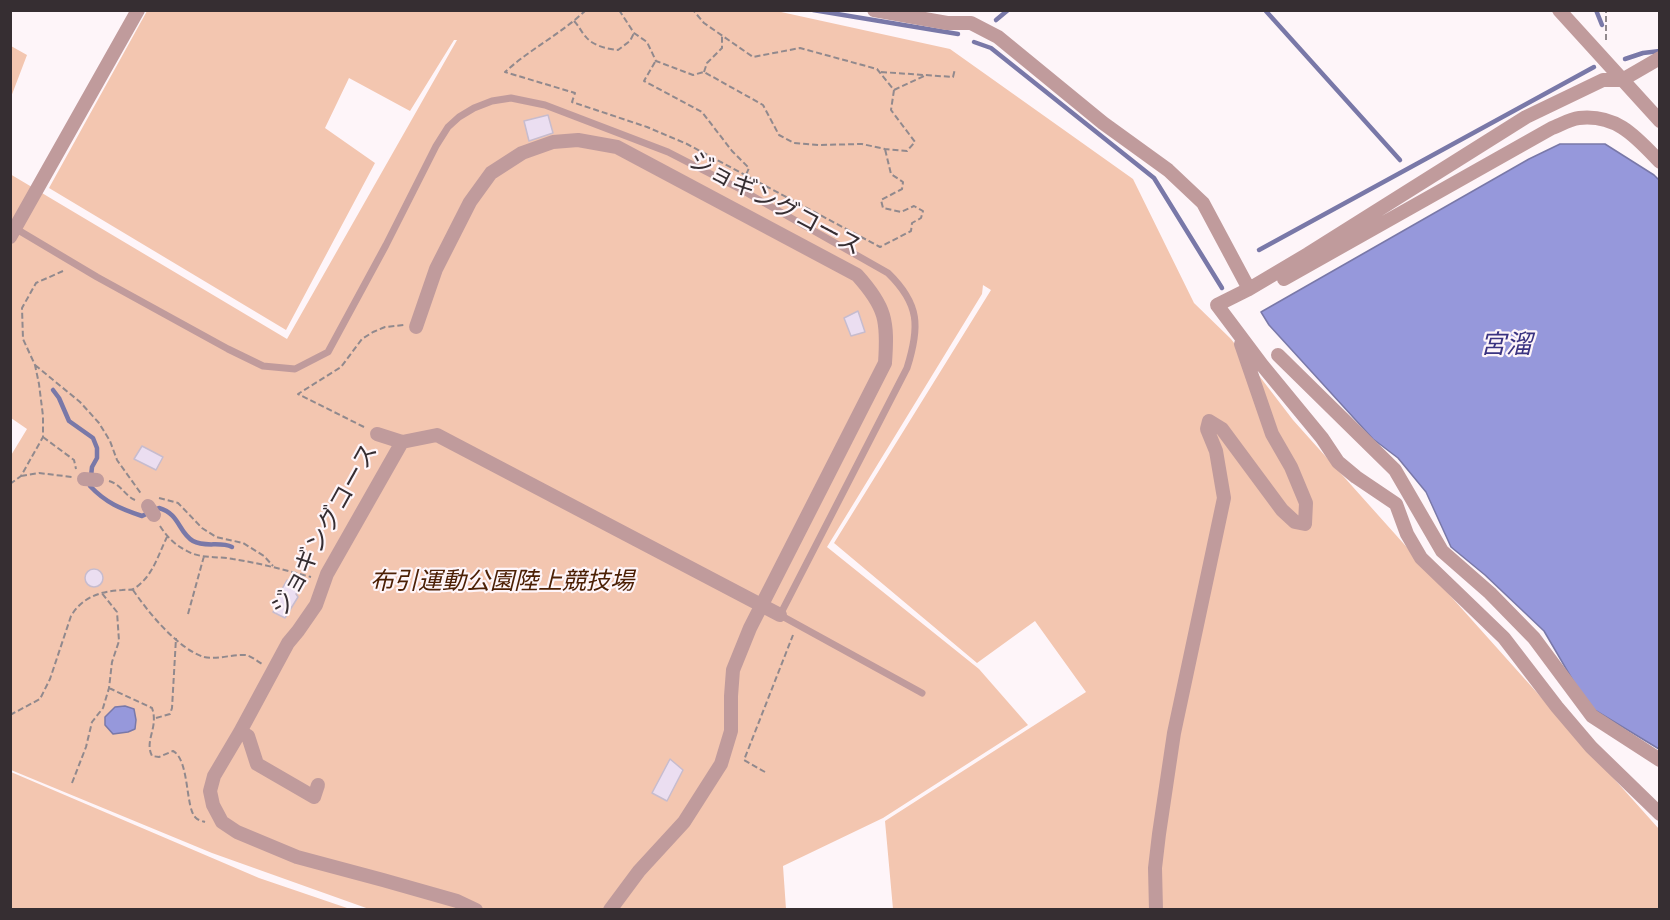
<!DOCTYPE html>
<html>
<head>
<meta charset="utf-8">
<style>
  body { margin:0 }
  #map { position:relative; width:1670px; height:920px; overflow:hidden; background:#fef5f9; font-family:Spectral,serif }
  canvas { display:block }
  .frame { position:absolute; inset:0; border:12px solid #362e32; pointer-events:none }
</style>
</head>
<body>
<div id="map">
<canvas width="1670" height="920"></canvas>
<div class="frame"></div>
</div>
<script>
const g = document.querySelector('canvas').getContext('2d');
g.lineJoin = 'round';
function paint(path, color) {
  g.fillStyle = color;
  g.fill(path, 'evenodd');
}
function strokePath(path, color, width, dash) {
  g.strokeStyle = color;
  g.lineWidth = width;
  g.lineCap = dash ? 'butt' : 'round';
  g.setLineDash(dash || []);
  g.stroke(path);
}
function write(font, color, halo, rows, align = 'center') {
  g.font = font + ' Spectral,"Noto Sans JP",serif';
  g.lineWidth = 4.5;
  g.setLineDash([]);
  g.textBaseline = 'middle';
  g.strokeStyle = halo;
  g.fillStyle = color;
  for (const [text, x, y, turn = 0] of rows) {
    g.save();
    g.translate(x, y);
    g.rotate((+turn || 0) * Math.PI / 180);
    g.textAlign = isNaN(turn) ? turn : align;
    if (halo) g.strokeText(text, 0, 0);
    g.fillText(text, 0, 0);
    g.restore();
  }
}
paint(new Path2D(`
  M772,10L950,49L1133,179L1194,303L1231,339L1293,420L1659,829V909H893L885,821L1086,692L1035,621L977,663L834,543L991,290L983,285L982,294L827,547L979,669L1028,725L883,818L783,866L786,909H369L212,853L11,770L10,457L27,429L11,418L10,174L287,339L457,40H454L410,111L349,78L325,128L375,163L286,330L49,188L147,11Z
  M11,46L27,55L11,97Z
  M11,772L259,878L350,909H11Z`), '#f3c6b0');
const water = new Path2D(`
  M1560,144H1605L1654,175L1659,180V749L1593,709L1575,684L1544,631L1485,575L1451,547L1426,492L1398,458L1373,439L1269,325L1261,312L1529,159Z
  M125,706L134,709L136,720L135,729L128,732L113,734L105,725V717L115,707Z`);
paint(water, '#9698db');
strokePath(water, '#7978a8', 1.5);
strokePath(new Path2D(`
  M813,10L958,34
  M1265,10L1400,160
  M1596,10L1602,25
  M996,20L1008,10
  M974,42L991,48L1154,178L1222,288
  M1625,59L1643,53L1660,51
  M1259,250L1594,67
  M53,390L59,398L69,421L93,438L97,448V458L92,467L90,486C106,503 121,509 142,516L159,508C180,514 178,532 193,541C205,548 220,541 232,547`), '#7978a8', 4.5);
const building = new Path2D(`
  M548,115L553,133L529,141L524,121Z
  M858,311L865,332L851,336L844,318Z
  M142,446L163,457L156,470L134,459Z
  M85 578a9 9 0 1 1 18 0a9 9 0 1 1-18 0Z
  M287,580L299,588L296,594L298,597L285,618L273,612L275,609L273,605Z
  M670,759L683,770L667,801L652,793Z`);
paint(building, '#ebdef1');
strokePath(building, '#c7bcce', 1.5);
strokePath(new Path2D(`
  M586,10C561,34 530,49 505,72L575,93L572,102L647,127L687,144L880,247L911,231L912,223L921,218L923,211L914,206L901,212L883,208L881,200L902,189L903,182L891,174L885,149
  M619,10L634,33L647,42L656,61L693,75L704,72L763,105L779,135L794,143L819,145L862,144L885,149L907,151L915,142L891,110L894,90L877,69L800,48L753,57L704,23L693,10
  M574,21C579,26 582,33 586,37C593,46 608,49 618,50L630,41L634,33
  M1606,40V10
  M655,62L644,81L702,112L732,151L749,168L746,175
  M704,72L707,63L722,48V35
  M881,72L953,77L955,69
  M894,90L924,76
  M35,365L80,402L99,423L110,441L117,460L142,495
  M364,427L298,394L341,367L362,339L373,332L385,327L404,325
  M43,437L74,460L76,469
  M21,476L39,473L72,477
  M109,481C122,485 125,496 135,500
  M10,484L21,476L43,437V416L39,384L35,365L23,339L22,308L36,283L63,271
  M159,498L178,503L202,528L216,537L243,543L264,556L273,566
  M160,526C167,537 175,545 187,551C201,559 218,556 233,559C259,563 285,570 311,577
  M133,590C148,612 178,649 204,657C218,660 232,654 246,655C251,656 257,661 262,664
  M188,614L204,556
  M109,688L152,708C159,728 144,740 152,756L159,757L173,751C190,760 185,809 196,818C198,820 202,821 205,822
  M10,715L40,699L50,679L71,616C82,597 101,591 122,590C127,589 132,591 135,588C153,576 158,555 167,537
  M156,718L170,714L172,708L176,638
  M765,772L744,760L793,635
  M72,783L86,747L92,722L103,708L109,688L112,662L119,641L117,612L101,592`), '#91898d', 2, [6, 3]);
strokePath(new Path2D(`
  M13,227L97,277L228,349L263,366L295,369L328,352L386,245L436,146L448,127L459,117L474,108L492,101L511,98L545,105L668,152L740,189L888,273C920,304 920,327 907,368L780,615L922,693`), '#c09b9c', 7);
strokePath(new Path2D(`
  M874,10L947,23H971L998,37L1103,123L1168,170L1203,203L1249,289
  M1559,10L1660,121
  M1660,58L1622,80H1603L1526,117L1308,254L1249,289L1217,305L1262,365L1322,438L1338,462L1356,477L1396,504L1407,534L1421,558L1504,638L1557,707L1591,747L1660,814
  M10,237L138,10
  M1284,279L1552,128C1560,125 1570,119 1579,118C1617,114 1636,137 1660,162
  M416,327L436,269L470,202L491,173L522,153L553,142L578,140L617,147L857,275C886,307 888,321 885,363L750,628L733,670L731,696V731L721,764L684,822L639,871L610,910
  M1278,355L1395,470L1442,551L1490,593L1534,638L1592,716L1660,760
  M377,434L402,442L437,435L780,615
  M402,442L327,574L316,605L298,631L288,643L240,732L214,776L210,791L213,805L222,822L237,832L297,857L383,880L457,901L476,910
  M84,479L97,480
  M148,506L154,515
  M240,732L248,736L257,764L314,797L318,785
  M1156,910L1155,868L1159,834L1174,733L1224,498L1216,451L1207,429L1209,421L1222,429L1282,510L1295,522L1305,524L1306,503L1291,467L1272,434L1241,344`), '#c09b9c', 14);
write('24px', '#362e32', '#fef5f9', [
  ["ジョギングコース",774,206,28],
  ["ジョギングコース",327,531,-61]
]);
write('italic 24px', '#4c2005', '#fef5f9', [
  ["布引運動公園陸上競技場",502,584]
]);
write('italic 26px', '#3a3381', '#fef5f9', [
  ["宮溜",1506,348]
]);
</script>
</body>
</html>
